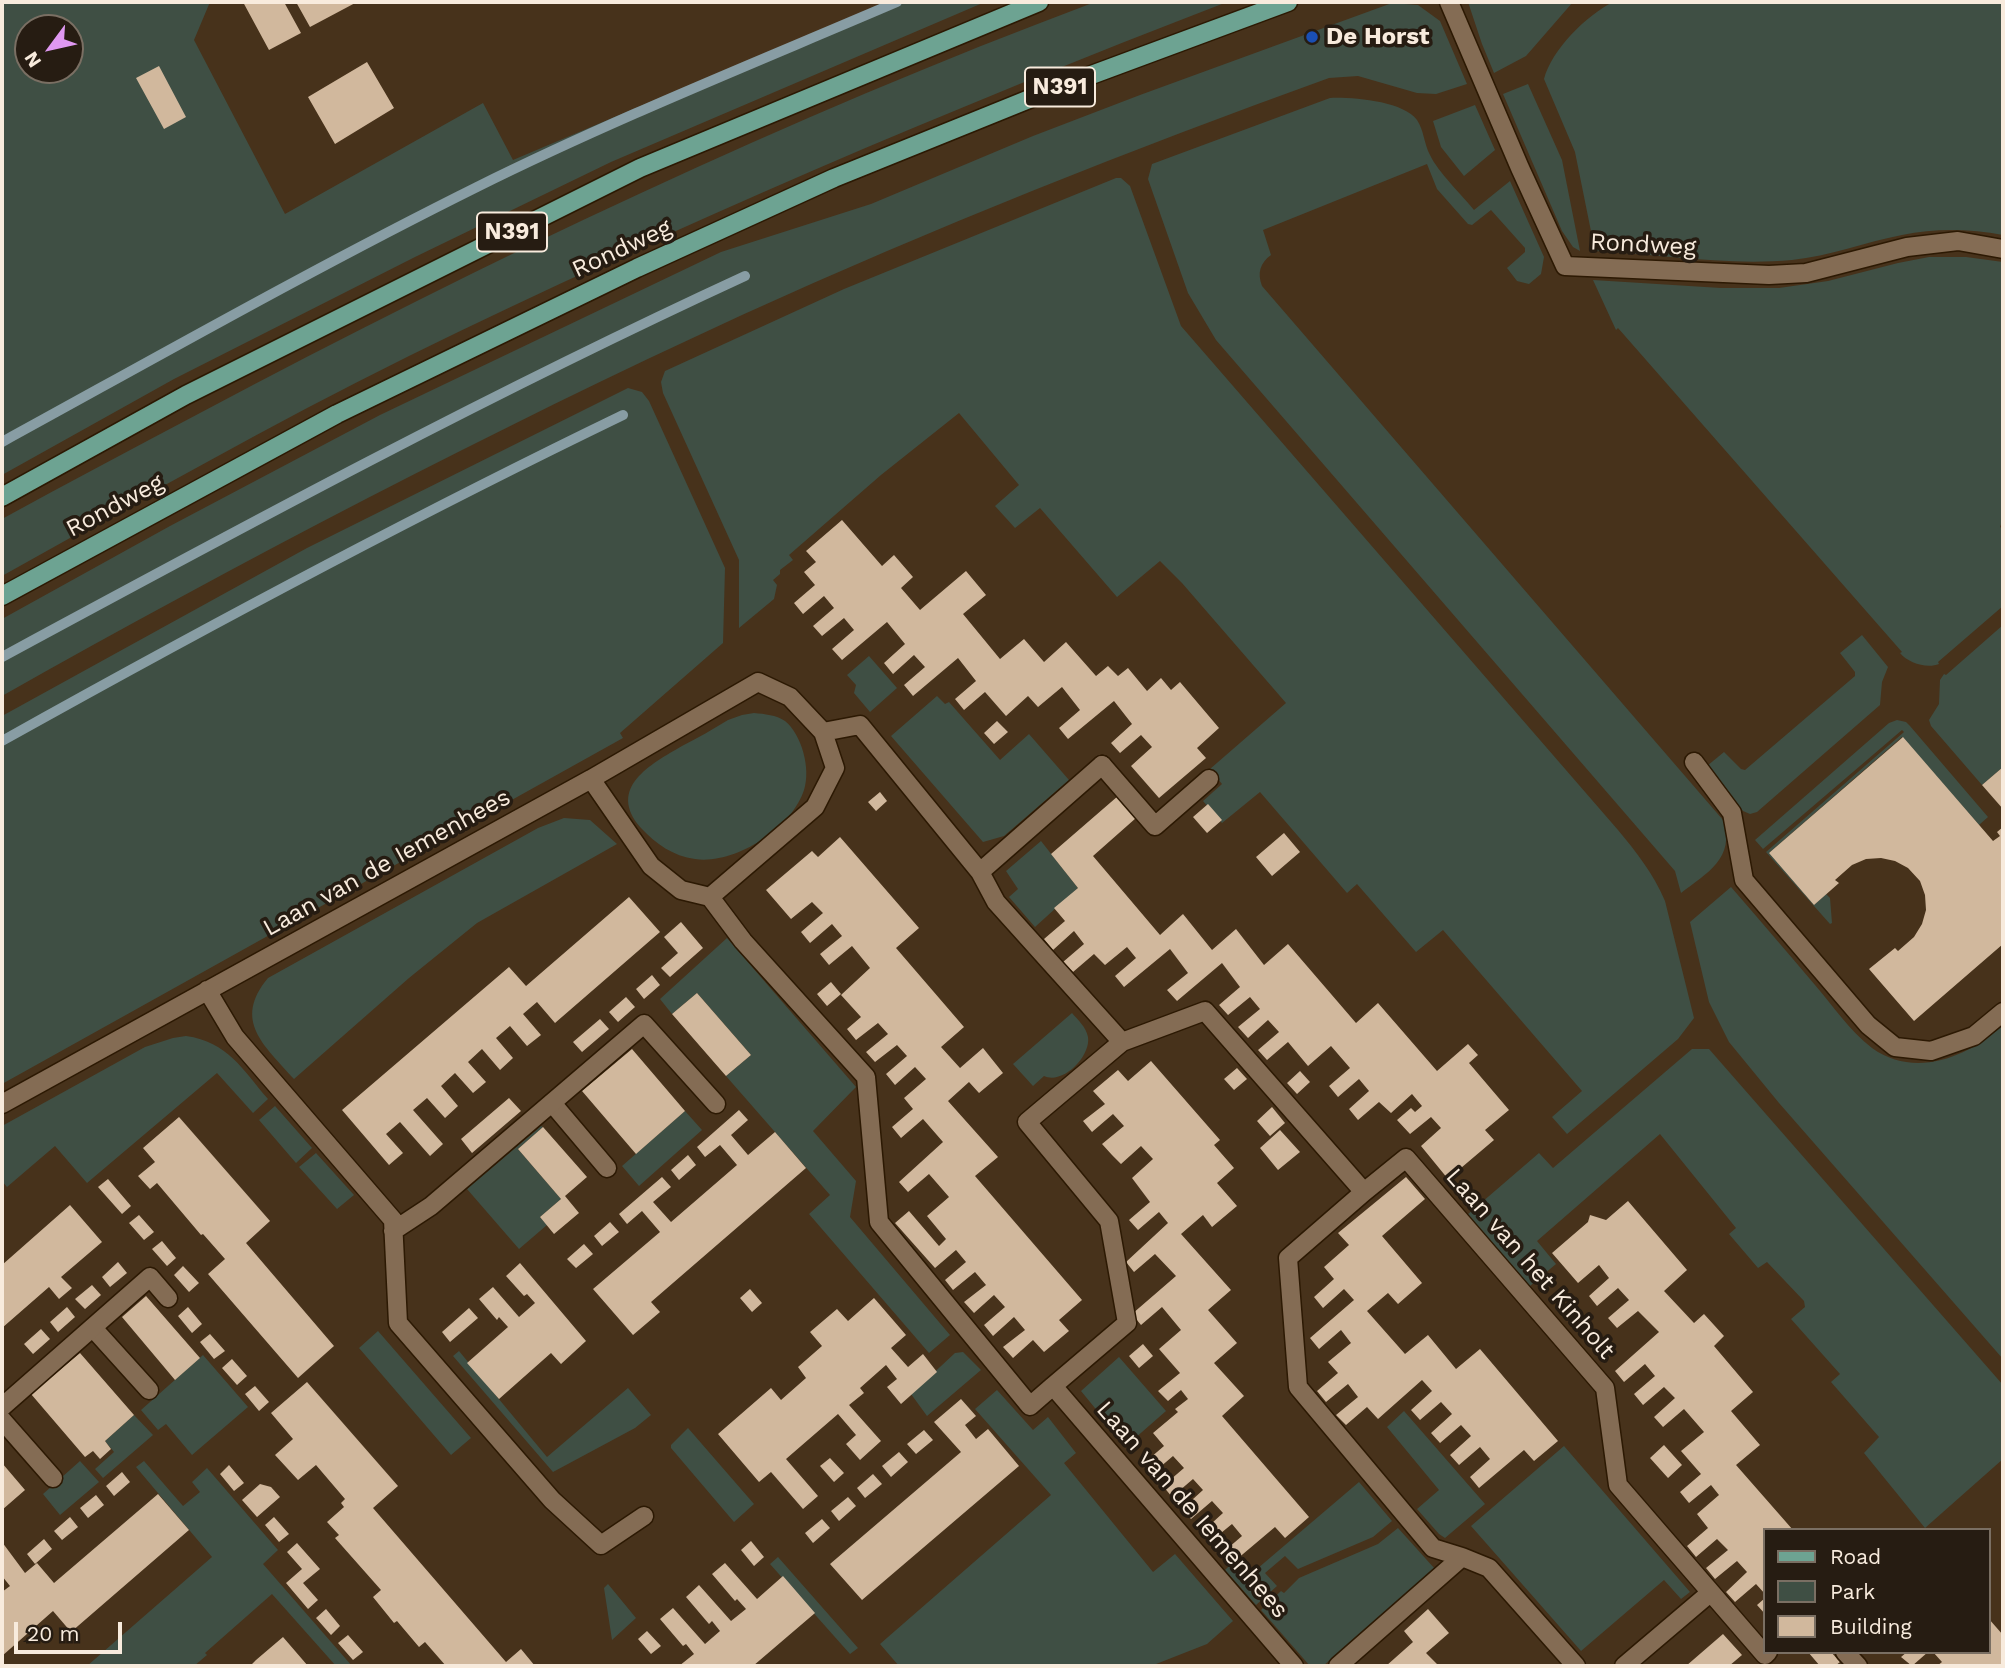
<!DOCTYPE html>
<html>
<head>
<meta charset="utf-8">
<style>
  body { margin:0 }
  #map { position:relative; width:2005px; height:1668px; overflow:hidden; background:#47321b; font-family:"Work Sans",sans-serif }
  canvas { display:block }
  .frame { position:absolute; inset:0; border:4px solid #f8ebdd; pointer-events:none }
  .legend { position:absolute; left:1763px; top:1528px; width:228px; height:126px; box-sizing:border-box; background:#261c12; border:2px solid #7a6f63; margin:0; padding:9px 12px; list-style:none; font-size:21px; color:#f8ebdd }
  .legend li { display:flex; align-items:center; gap:14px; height:35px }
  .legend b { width:35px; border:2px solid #7a6f63 }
  .north { position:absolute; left:14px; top:14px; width:70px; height:70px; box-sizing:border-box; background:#261c12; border:2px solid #7a6f63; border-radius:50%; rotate:237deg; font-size:19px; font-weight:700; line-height:28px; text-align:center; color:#f8ebdd }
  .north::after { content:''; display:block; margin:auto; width:24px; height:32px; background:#df98f1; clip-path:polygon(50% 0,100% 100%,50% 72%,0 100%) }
  .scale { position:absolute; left:14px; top:1622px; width:108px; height:32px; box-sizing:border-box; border:4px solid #f8ebdd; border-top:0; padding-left:9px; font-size:21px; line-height:24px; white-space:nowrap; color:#f8ebdd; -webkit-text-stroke:5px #261c12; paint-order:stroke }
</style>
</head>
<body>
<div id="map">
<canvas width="2005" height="1668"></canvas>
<div class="frame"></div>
<ul class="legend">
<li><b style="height:9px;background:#6da392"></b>Road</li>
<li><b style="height:19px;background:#3f4f44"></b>Park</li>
<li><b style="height:19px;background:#d1b89d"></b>Building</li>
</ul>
<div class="north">N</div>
<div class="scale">20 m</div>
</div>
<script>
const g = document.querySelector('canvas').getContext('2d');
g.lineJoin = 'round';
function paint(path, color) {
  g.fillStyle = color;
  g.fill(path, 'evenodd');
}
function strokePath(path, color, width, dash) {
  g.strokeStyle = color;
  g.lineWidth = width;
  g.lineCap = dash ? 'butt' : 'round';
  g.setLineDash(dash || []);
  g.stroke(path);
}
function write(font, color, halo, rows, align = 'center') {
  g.font = font + ' "Work Sans",sans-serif';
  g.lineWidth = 7;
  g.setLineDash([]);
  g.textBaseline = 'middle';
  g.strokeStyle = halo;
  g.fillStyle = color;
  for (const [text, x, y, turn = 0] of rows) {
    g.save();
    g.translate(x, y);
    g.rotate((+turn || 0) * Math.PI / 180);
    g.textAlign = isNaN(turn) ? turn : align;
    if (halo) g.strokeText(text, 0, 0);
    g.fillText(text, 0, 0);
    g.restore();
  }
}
paint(new Path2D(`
  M2,2H210L194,40L285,214L483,103L513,160L886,2H985L611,162L415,257L174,379L2,475ZM28,28H70V70H28Z
  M1095,2H1227C949,109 677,225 409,356C271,424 137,501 2,576V519C67,483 134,448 200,413C490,259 788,117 1095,2Z
  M1468,2H1573L1526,56L1494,73L1482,44Z
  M1613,2H2003V235C1970,229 1936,228 1902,235C1865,242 1830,256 1792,260C1726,266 1661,254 1595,251L1575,152L1544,79C1552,49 1586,16 1613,2Z
  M1392,3L1418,5L1440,21L1467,84L1436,94L1417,93L1358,76L1329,78C1132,149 933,228 742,315C490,431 243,560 2,696V619L170,526L380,415L721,252L871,204L1033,136L1140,95Z
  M1528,84L1562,160L1580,251L1573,247L1562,231L1503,94Z
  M1330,98C1352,97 1403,101 1417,120C1424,130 1424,144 1430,155C1438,172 1462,195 1474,210L1510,181L1544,257L1541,274L1529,284L1517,281L1507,268L1525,252V248L1491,210L1472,225L1468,224L1437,189L1427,164L1263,230L1271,255C1260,263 1257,273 1262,286L1723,820C1736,858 1707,873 1681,893L1675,871L1216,340L1188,293L1148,179L1152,164Z
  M1475,105L1495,150L1464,176L1441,147L1433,121Z
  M1116,178H1121L1130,186L1181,326L1618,830C1637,853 1653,873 1665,901L1694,1018L1678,1039L1567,1134L1552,1117L1582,1091L1443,930L1416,952L1357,884L1347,893L1260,792L1222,823L1203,801L1222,784L1210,769L1286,703L1182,583L1160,561L1117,597L1040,508L1015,528L995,506L1019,485L959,413L881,475L789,555L793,560L780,570V574L773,580L777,585L774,599L739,628V560L663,393L661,382L665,371L844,289Z
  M1929,257H1966L2003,262V519L2000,527L2003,529V606L1938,662L1939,664C1927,669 1908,663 1900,653L1902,652L1618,328L1616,330L1593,280L1721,288H1779L1828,281L1898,263Z
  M628,388L642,392L649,401L725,568L723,643L620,733L623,738L2,1084V716L307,548Z
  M2003,625V767L1982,785L1931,726L1929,720L1939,704L1940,680L1944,674L1946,675Z
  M1862,635L1888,667L1882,682L1880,705L1757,812L1750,814L1743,811L1707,766L1724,752L1741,769L1745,770L1855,676V672L1840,653Z
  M869,656L897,688L870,712L854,693L856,685L847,675Z
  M937,696L945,704L949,702L1000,760L1029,734L1069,780L1004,836L983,842L891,736Z
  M754,713C765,714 776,715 785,721C802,735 811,769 804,790C792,828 735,865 695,859C673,856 656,844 641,828C606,788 651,764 682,746C698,738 713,729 728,720L742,715Z
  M1897,720L1906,722L1910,726L1988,817L1979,825L1902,737L1769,853L1814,905L1826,894L1830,898L1832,923L1830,924L1766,852L1904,732L1902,730L1763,849L1755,840L1889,723Z
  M564,818L590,820L617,844L477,923L409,978L294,1079C265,1046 232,1021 268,978L538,828Z
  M1041,841L1078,888L1035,927L1009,897L1018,889L1006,871Z
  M1731,887C1759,919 1787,952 1815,985C1833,1006 1850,1031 1872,1048C1915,1079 1968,1057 2003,1025V1359L1779,1103L1729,1042L1709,1002L1690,922Z
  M727,938L856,1087L813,1131L856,1181L850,1217L950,1335L929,1353L809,1214L830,1195L726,1076L751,1055L697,993L672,1014L660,999Z
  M1072,1013C1078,1020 1086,1027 1088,1037C1091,1056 1063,1085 1044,1076L1033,1086L1013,1064Z
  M186,1036C228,1042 242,1069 268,1099L253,1113L217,1073L87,1183L55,1146L7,1187L2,1181V1126L145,1047L173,1038Z
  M1692,1049H1709L2003,1385V1459L1925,1528L1864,1453L1879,1437L1831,1382L1840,1374L1791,1319L1805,1307L1804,1301L1767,1262L1758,1268L1729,1234L1736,1228L1660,1134L1537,1241L1556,1264L1530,1286L1467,1215L1539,1153L1553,1168Z
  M275,1106L312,1148L296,1163L259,1120Z
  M685,1111L702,1130L639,1186L622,1166Z
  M541,1126L543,1127L518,1149L561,1199L540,1217L547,1225L519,1249L467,1189Z
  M316,1153L354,1195L337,1209L299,1167Z
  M378,1331L471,1438L451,1455L359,1348Z
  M459,1351L547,1457L628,1388L651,1415L635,1428L553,1472L453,1356Z
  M963,1352L981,1370L927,1416L911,1394L955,1353Z
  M203,1355L248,1407L192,1455L166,1424L158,1430L141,1410Z
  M1119,1357L1166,1411L1126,1446L1081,1391Z
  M997,1390L1033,1430L1048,1417L1076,1453L1064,1463L1153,1572L1175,1554L1233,1621L1207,1644L1151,1666H899L880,1644L1051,1495L975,1409Z
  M1404,1411L1485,1504L1445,1538L1439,1534L1417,1509L1439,1490L1387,1427Z
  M134,1415L153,1435L103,1478L95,1469L114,1452L105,1441Z
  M688,1428L754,1504L734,1522L671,1448V1445Z
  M1564,1446L1690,1592L1681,1599L1664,1580L1581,1651L1471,1526Z
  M80,1461L99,1482L60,1515L43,1494Z
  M144,1461L183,1506L200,1492L192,1482L207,1468L278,1550L263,1564L352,1666H336L272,1594L205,1653L207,1655L194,1666H87L212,1557L136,1467Z
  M1359,1482L1392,1521L1373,1537L1298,1569L1285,1556L1265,1573L1277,1586L1256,1605L1225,1570L1230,1565L1244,1580Z
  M1398,1528L1435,1569L1323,1666H1310L1261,1610L1281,1591L1284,1593L1299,1578L1378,1544Z
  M778,1557L858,1648L850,1654L770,1564Z
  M608,1584L636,1618L612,1640L604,1588Z`), '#3f4f44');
strokePath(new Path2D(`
  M2,442C159,356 316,267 477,187C614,119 757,62 897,2
  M2,657C248,524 491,393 745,276
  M2,741C206,627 412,517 623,415`), '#889da4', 10);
paint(new Path2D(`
  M243,2H284L301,33L269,50Z
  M296,2H357L310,27Z
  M367,62L394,108L335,144L308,97Z
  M159,66L186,117L164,129L136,78Z
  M842,520L882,566L894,555L913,577L901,588L920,610L966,571L986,595L963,614L1000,659L1024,639L1044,662L1066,642L1096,676L1108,666L1118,676L1128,668L1147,691L1161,678L1171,690L1180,682L1219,728L1197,748L1206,758L1159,798L1131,766L1152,747L1141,735L1120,753L1111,743L1132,724L1114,701L1068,739L1059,728L1080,710L1062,687L1038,707L1028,696L1006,716L985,692L964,710L955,699L976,681L958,658L913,696L904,685L925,667L914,655L893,674L884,663L905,644L887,622L842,660L832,649L854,630L844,618L822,636L813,626L834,608L824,596L803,614L794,603L815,585L804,572L816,562L806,551Z
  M997,721L1008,732L994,744L984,733Z
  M1903,737L1993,841L2000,836L1997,832L2003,827V944L1914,1021L1869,969L1895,948L1898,951L1914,937L1922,924L1926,910L1925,895L1920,881L1908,868L1895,861L1881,858L1866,859L1852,865L1835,880L1839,883L1814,905L1769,853Z
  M2003,767V809L1982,785Z
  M880,792L887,801L876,811L868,802Z
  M1118,796L1136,818L1093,856L1160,935L1183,914L1212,950L1236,929L1264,965L1288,944L1356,1023L1378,1003L1437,1071L1468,1044L1478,1055L1469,1063L1509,1110L1485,1130L1494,1140L1448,1179L1421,1146L1441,1128L1431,1117L1410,1134L1397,1120L1411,1108L1415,1112L1422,1106L1412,1094L1391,1113L1379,1102L1358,1120L1349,1109L1369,1091L1359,1079L1338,1097L1329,1086L1350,1068L1331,1046L1308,1066L1288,1042L1267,1060L1258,1050L1279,1032L1268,1020L1248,1038L1238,1027L1260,1009L1250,997L1228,1015L1219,1005L1240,987L1222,963L1177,1001L1167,990L1188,973L1170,949L1124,987L1115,976L1136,958L1127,947L1105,965L1094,954L1073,972L1063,962L1084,944L1074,931L1053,950L1044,939L1065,921L1054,908L1078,888L1051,854Z
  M1208,804L1222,820L1207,833L1193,817Z
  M1284,833L1300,852L1272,876L1256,857Z
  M840,837L919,928L896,948L964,1027L941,1047L960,1068L983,1048L1003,1073L979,1093L969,1082L948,1101L998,1157L975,1176L1082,1300L1059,1320L1069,1331L1044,1352L1033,1340L1013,1358L1003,1347L1025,1330L1014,1317L993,1336L984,1325L1005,1307L994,1295L974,1313L964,1302L986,1285L975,1272L953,1290L945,1280L966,1262L956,1250L935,1268L895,1223L909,1211L939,1246L946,1239L927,1216L949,1197L929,1174L908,1192L899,1182L943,1142L923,1119L901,1138L892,1127L913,1109L904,1098L926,1079L915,1067L895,1085L886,1074L907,1056L897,1045L875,1062L866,1052L888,1034L878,1023L856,1040L847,1029L861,1017L841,995L870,968L852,946L829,965L820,954L842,936L832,924L810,943L801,932L823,913L812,902L791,919L766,890L812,851L818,857Z
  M629,897L660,932L555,1023L537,1002L523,1014L541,1035L527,1046L510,1026L496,1038L513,1058L500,1070L482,1049L468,1062L486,1082L473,1093L455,1073L441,1086L458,1106L445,1118L427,1098L413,1110L443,1144L430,1156L400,1122L386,1134L403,1153L389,1165L342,1110L509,967L526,986Z
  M681,922L703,948L670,977L661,968L678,953L664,937Z
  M652,975L660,985L644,999L636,989Z
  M831,982L841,994L827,1006L817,994Z
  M697,993L751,1055L726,1076L672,1014Z
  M626,997L635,1007L618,1022L609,1012Z
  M600,1019L609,1029L582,1052L573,1042Z
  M632,1049L685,1111L636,1154L582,1091Z
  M1151,1061L1220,1140L1214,1145L1234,1168L1217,1183L1237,1206L1212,1227L1203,1215L1181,1234L1231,1290L1208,1310L1237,1343L1214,1363L1244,1396L1222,1416L1309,1517L1285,1538L1275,1527L1230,1565L1221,1554L1242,1536L1232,1524L1210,1542L1202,1532L1223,1513L1212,1501L1191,1519L1182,1509L1203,1490L1193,1479L1172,1497L1163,1486L1184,1468L1173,1456L1152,1474L1143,1464L1164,1446L1153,1433L1178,1412L1175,1409L1188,1399L1181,1390L1168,1401L1158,1391L1180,1373L1159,1349L1181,1330L1162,1307L1141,1325L1132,1314L1176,1276L1155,1254L1134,1272L1126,1262L1168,1223L1159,1212L1138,1230L1129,1220L1150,1202L1132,1178L1153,1159L1141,1146L1121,1164L1112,1155L1102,1144L1124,1126L1113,1114L1092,1132L1083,1121L1105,1104L1093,1091L1118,1070L1128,1081Z
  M1237,1068L1247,1079L1234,1090L1224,1079Z
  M1300,1071L1310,1082L1297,1094L1287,1083Z
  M509,1098L521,1111L472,1153L461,1139Z
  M1272,1107L1285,1123L1270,1136L1257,1121Z
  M739,1110L748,1120L731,1135L748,1155L775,1132L806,1168L651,1302L660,1312L633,1335L593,1289L660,1232L642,1211L627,1224L619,1214L662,1177L671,1187L653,1202L671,1222L737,1165L720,1145L705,1157L697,1147Z
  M179,1117L270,1221L246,1243L334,1346L298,1378L208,1274L225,1259L203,1234L201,1235L157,1183L150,1189L138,1176L155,1162L143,1148Z
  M543,1127L587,1177L565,1196L579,1213L554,1234L540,1217L561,1199L518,1149Z
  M1280,1130L1300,1152L1278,1170L1260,1148Z
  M688,1155L696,1165L679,1180L671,1170Z
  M1406,1177L1425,1199L1382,1236L1422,1283L1398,1304L1388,1293L1367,1311L1405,1354L1428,1335L1456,1369L1480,1349L1558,1441L1534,1461L1524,1450L1479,1488L1470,1477L1490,1459L1480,1447L1459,1465L1450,1455L1471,1436L1461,1425L1440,1443L1431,1433L1452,1414L1441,1402L1420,1420L1411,1410L1432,1391L1422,1380L1378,1419L1367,1407L1346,1425L1336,1415L1358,1397L1348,1384L1326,1402L1317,1391L1338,1373L1328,1362L1351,1343L1341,1330L1319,1349L1310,1338L1354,1300L1344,1289L1323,1308L1314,1297L1334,1279L1324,1267L1349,1245L1338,1233Z
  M108,1179L131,1206L122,1214L98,1187Z
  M1628,1201L1687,1270L1664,1291L1694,1323L1704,1314L1724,1336L1714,1346L1753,1392L1731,1411L1760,1445L1736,1465L1793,1530H1765V1594L1756,1584L1735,1602L1726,1592L1747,1572L1737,1561L1715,1579L1706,1568L1728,1550L1717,1539L1696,1557L1687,1546L1708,1528L1697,1514L1719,1495L1711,1485L1689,1503L1680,1492L1701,1474L1681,1451L1704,1432L1684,1409L1663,1427L1654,1417L1675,1398L1664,1387L1643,1405L1634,1394L1655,1376L1645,1364L1624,1382L1615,1371L1659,1332L1638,1311L1617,1328L1608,1318L1629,1300L1618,1288L1597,1306L1589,1296L1609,1278L1599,1265L1578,1283L1552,1253L1588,1222L1590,1215L1606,1220Z
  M70,1205L102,1242L61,1277L72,1288L59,1299L49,1287L2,1328V1265Z
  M139,1215L154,1232L144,1240L129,1223Z
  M610,1222L619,1232L602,1246L594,1236Z
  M162,1241L176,1258L167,1266L152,1249Z
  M584,1244L593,1254L576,1268L567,1259Z
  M118,1262L127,1273L110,1287L102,1277Z
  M520,1263L586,1341L561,1364L551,1353L499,1399L467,1363L508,1327L499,1317L497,1320L479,1299L493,1287L519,1317L535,1303L527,1294L524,1296L506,1276Z
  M183,1266L199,1283L189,1292L174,1275Z
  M92,1285L101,1295L85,1309L75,1299Z
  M750,1289L762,1303L752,1312L740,1298Z
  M146,1296L200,1358L175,1380L122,1317Z
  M874,1298L906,1335L891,1348L908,1367L923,1354L937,1372L901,1404L887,1387L897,1379L886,1365L860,1388L864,1393L849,1405L881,1441L860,1460L846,1444L856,1435L838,1414L786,1459L818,1496L803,1509L771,1472L759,1482L718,1434L771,1388L781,1400L806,1378L798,1367L822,1346L810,1332L837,1309L848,1321Z
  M67,1307L75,1317L58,1332L50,1322Z
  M188,1307L202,1324L192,1333L178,1316Z
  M469,1308L478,1318L450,1342L442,1332Z
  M41,1329L50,1339L33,1354L24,1344Z
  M210,1334L225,1351L214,1359L200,1342Z
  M1143,1344L1153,1356L1139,1368L1129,1356Z
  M80,1353L134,1415L105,1441L111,1449L100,1459L93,1451L85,1457L31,1394Z
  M232,1359L247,1376L237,1385L222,1368Z
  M307,1382L398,1486L373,1508L506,1662L521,1649L535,1666H446L425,1642L419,1647L397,1621L394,1623L373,1597L381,1590L335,1538L339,1535L327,1522L344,1507L341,1503L345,1499L316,1465L298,1480L275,1455L293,1439L271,1413Z
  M255,1386L269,1402L259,1411L245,1394Z
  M961,1399L976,1416L965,1425L976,1439L988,1429L1019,1466L862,1600L830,1564L961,1452L934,1422Z
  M924,1430L933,1440L916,1454L907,1444Z
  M1664,1445L1682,1465L1668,1478L1650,1458Z
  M899,1452L908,1462L891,1477L882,1466Z
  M830,1458L844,1473L834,1482L820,1466Z
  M2,1463L25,1490L2,1510Z
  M229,1465L244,1483L234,1491L220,1474Z
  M122,1472L130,1482L114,1496L106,1486Z
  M873,1474L882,1484L865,1498L857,1488Z
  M260,1484L271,1487L280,1497L257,1517L242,1500Z
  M158,1494L189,1530L71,1632L53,1611L2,1656V1592L10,1586L2,1576V1542L25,1573L37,1563L54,1583Z
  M96,1495L104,1505L88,1518L80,1508Z
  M848,1497L856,1506L839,1521L831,1511Z
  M70,1517L78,1527L62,1540L54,1531Z
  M274,1517L289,1534L279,1542L265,1525Z
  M822,1519L830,1528L813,1543L805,1533Z
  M44,1539L52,1549L35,1564L27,1554Z
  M751,1541L764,1557L754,1566L741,1550Z
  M297,1543L320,1569L303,1583L318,1600L308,1609L286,1583L302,1569L287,1552Z
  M725,1563L757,1599L783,1576L815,1613L753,1666H679L694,1654L686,1644L683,1646L660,1619L673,1608L705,1644L720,1631L712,1621L709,1624L686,1597L699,1585L731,1621L746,1609L737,1599L735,1601L712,1574Z
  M1765,1598V1614L1757,1605Z
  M326,1609L340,1626L331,1635L316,1618Z
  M1428,1609L1449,1633L1426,1653L1439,1666H1386L1413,1642L1404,1631Z
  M1989,1619L2003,1635V1666H1937L1942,1662L1933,1652H1989Z
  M647,1631L661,1646L651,1654L638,1639Z
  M1723,1634L1742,1655L1729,1666H1686Z
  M348,1635L363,1652L353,1660L338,1643Z
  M283,1637L308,1666H250L256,1660Z
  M1808,1652H1831L1840,1662L1835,1666H1820Z
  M1907,1652H1928L1912,1666L1901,1657Z`), '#d1b89d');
const lane = new Path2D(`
  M1449,2L1520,168L1565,266L1769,275L1806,273L1907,247L1958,241L2003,249
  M1694,762L1732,813L1744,880L1868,1025L1895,1047L1931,1051L1974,1036L2003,1012
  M1102,765L1155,826L1209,779
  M552,1103L607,1168
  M93,1328L149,1390
  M2,1420L53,1478`);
const street = new Path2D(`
  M823,732L860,725L980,872L996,902L1122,1042L1027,1122L1109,1221L1127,1323L1053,1386
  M980,872L1102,765
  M710,897L815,807L835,768L823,732L790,697L758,682L591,779L651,866L681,890L710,897L743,941L866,1077L879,1222L1030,1406L1053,1386L1294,1666
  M207,990L235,1037L393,1220L398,1323L552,1500L601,1545L644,1516
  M1122,1042L1205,1011L1364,1192L1288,1258L1298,1387L1433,1548L1462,1557
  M2,1104L591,779
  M1364,1192L1406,1158L1605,1388L1618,1485L1765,1655L1768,1652
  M393,1231L431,1206L644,1024L716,1104
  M2,1407L150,1277L168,1298
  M1845,1652L1858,1666
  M1338,1666L1462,1557L1489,1568L1576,1666
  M1624,1666L1710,1593`);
const primary = new Path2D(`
  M2,497L186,395L640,168L1039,2
  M2,596L337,414L637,268L834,178L1059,87L1288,2`);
strokePath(lane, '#2c1903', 21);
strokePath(street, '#2c1903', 21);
strokePath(primary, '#2c1903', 21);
strokePath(lane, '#846c54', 18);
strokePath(street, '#846c54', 18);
strokePath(primary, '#6da392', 18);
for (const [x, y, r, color] of [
  [1312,37,7,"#1a4fb4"]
]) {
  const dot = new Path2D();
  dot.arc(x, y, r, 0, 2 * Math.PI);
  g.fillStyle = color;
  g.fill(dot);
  strokePath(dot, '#261c12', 2.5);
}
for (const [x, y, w] of [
  [1060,87,70],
  [512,232,70]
]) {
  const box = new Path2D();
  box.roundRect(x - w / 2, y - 19.5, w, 39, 5);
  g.fillStyle = '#261c12';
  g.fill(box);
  strokePath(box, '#f8ebdd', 2);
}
write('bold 23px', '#f8ebdd', null, [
  ["N391",1060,87],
  ["N391",512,232]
]);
write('bold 24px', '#f8ebdd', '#261c12', [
  ["De Horst",1326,37]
], 'left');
write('24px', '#f8ebdd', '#261c12', [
  ["Rondweg",1643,245,3],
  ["Rondweg",622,249,-25],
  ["Rondweg",115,506,-28],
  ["Laan van de Iemenhees",387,863,-29],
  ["Laan van het Kinholt",1530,1264,49],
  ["Laan van de Iemenhees",1192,1510,49]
]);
</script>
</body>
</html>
